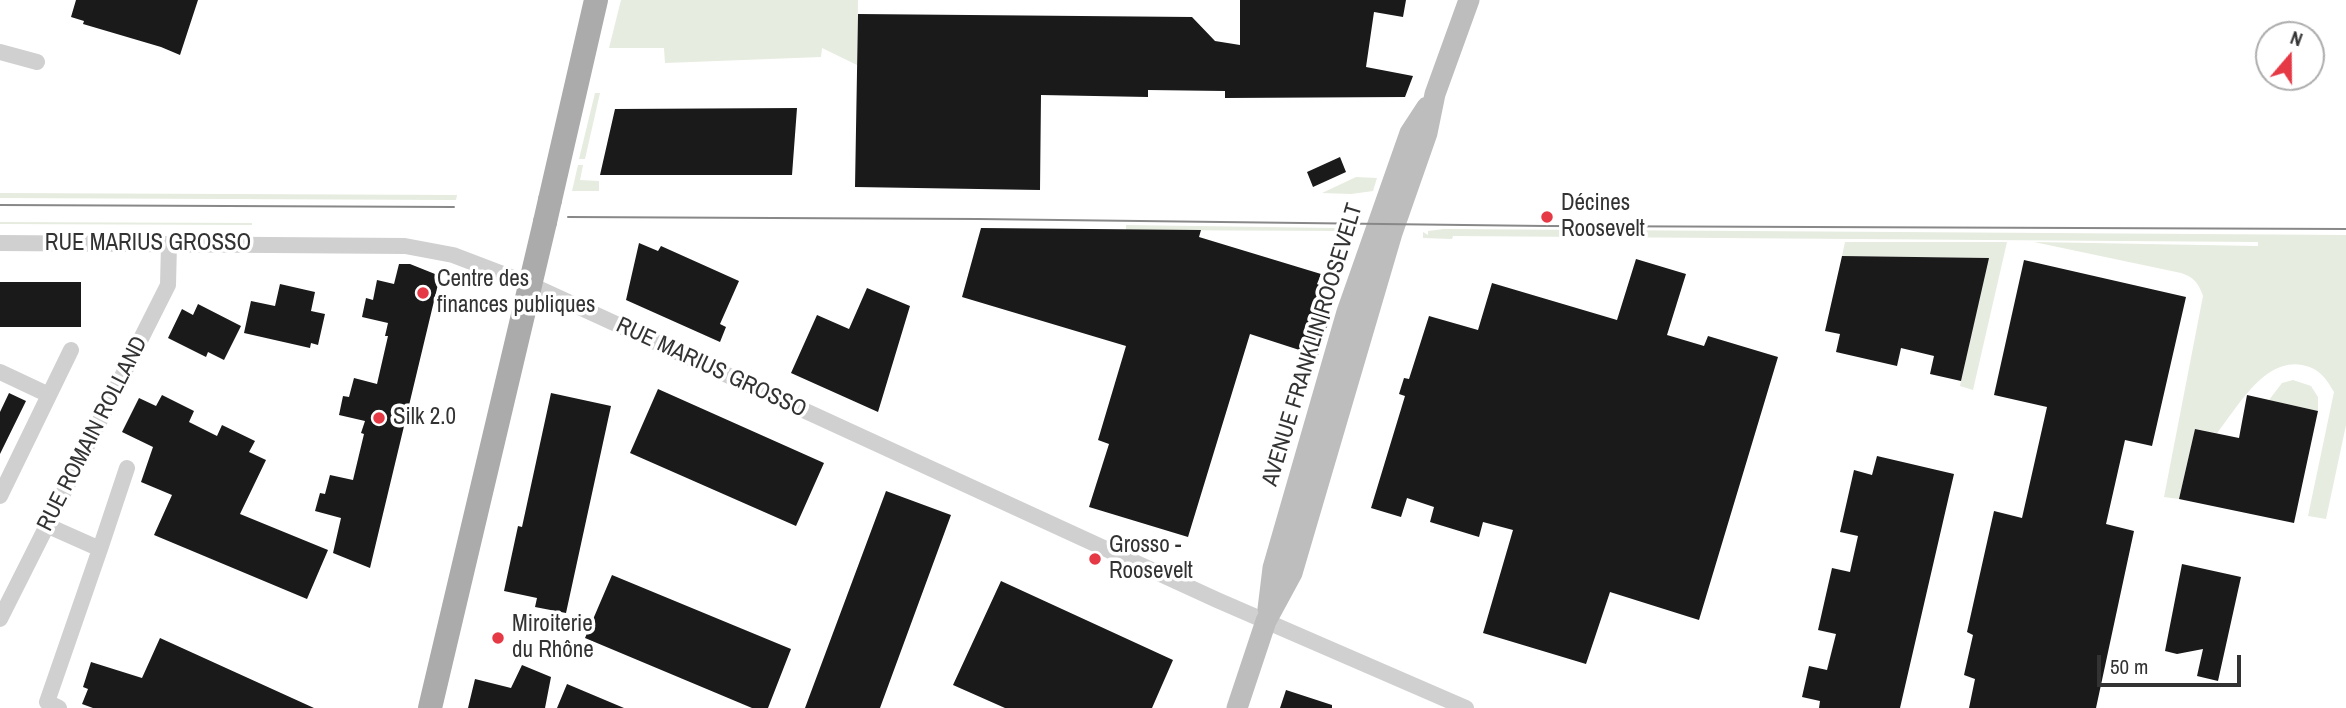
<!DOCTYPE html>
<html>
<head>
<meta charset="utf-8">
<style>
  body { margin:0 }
  #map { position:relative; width:2346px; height:708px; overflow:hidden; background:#fff; font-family:"Archivo Narrow",sans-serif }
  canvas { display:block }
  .north { position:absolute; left:2255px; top:21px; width:70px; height:70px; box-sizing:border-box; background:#fff; border:2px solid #adadad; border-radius:50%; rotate:20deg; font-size:19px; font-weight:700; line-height:28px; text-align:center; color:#333 }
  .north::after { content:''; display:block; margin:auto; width:24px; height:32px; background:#e63946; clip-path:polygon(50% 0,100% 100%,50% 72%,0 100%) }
  .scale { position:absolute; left:2097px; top:655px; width:144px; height:32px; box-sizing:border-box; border:4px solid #333; border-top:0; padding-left:9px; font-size:21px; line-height:24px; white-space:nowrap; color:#333; -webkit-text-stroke:5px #fff; paint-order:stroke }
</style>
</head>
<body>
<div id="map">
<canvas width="2346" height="708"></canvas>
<div class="north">N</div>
<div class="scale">50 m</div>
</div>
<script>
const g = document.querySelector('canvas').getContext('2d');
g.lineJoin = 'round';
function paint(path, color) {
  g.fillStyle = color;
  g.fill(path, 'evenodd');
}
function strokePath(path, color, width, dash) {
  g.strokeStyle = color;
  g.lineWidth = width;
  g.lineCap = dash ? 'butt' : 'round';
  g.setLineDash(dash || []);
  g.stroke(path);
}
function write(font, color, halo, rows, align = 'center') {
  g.font = font + ' "Archivo Narrow",sans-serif';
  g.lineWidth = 7;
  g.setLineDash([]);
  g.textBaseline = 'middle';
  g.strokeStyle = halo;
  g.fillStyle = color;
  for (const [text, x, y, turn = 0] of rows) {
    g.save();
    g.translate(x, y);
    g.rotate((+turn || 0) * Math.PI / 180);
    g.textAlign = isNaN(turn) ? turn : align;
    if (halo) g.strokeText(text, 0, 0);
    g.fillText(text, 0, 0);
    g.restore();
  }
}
paint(new Path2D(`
  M621,0H858L857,65L822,48L821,57L665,63L664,48H609Z
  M595,93H600L585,159H579Z
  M578,165H583L580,180L599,181V191H572Z
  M1356,177L1377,178L1373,191L1351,194L1322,193Z
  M0,193L457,195L456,200L0,198Z
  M0,222L252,223V225L0,224Z
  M1126,225L1333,228L1348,231L1126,230Z
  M1444,229L2346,235V425L2326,519L2308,516L2334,392C2326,378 2319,368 2302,365C2264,358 2238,407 2217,433L2195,429L2179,499L2164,497L2203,296C2199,284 2194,277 2181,273L2034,242L2258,246V242L1453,236L1452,239L1423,238V232L1428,235V231Z
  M1845,242H2007L1973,390L1960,386L1988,258L1842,256Z
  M2293,380L2311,386L2318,397V411L2269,400L2282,383Z`), '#e6ecdf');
paint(new Path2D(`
  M76,0H198L180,55L161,47L83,24L84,21L71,17Z
  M1240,0H1406L1403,17L1374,12L1366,67L1413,76L1405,97L1225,98V91L1148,90V97L1041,95L1040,190L855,187L858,14L1192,17L1215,41L1240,45Z
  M797,108L792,175H600L615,109Z
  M1340,157L1346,172L1313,187L1307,172Z
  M981,228L1201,230L1199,237L1321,274L1317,284L1321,286L1313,309L1331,314L1318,356L1250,334L1188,537L1089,507L1109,444L1098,440L1126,346L962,297Z
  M639,243L658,251L661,246L739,281L720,324L726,327L720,342L626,300Z
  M1842,256L1989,258L1961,381L1930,374L1934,356L1901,348L1897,366L1836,352L1840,334L1825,331Z
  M1636,259L1686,274L1667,335L1704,346L1708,336L1778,357L1699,620L1610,592L1586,664L1483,633L1513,530L1483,522L1479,537L1430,522L1434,507L1407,498L1401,517L1371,508L1405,396L1399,394L1404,378L1409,379L1429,316L1478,330L1492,283L1617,320Z
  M2024,260L2186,297L2152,446L2125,440L2106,524L2134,531L2096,708H1969L1975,679L1964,675L1973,635L1967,632L1994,511L2022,518L2047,407L1994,395Z
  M399,264H410L440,276L370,568L333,553L341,518L315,511L320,493L325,494L330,475L353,480L364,434L361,433L365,421L339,415L343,396L349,397L354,378L377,384L388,336H385L388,323L362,317L366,298L373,300L377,280L394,284Z
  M0,282H81V327H0Z
  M280,284L315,292L311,311L325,314L318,345L311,343L310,348L244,333L251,301L275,306Z
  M867,288L910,306L878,412L791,373L817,315L849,329Z
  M198,304L241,326L224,360L208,352L206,357L168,338L182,309L193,315Z
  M658,389L824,463L796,526L630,453Z
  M9,393L26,401L0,454V412Z
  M551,393L611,406L566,613L535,607L537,598L504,591L518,526L522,527Z
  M162,395L194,411L189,422L217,436L222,425L255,441L249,452L266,460L240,514L328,550L307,599L154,535L172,495L141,482L153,447L122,432L139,398L156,406Z
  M2247,395L2318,411L2294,523L2179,499L2195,429L2239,438Z
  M1877,456L1954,474L1900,708H1819L1820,701L1802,697L1809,666L1827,670L1836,634L1818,630L1832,568L1850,572L1858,536L1840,532L1854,470L1872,475Z
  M886,491L951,515L880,708H805Z
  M2182,564L2241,577L2218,681L2197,676L2203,649L2177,654L2165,651Z
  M612,575L791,649L768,708H752L585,638Z
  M1001,581L1173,660L1152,708H1005L953,685Z
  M160,638L314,708H93L82,704L88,689L83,687L91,662L142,678Z
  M522,665L551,677L545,708H468L475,679L511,688Z
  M567,684L624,708H557Z
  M1286,690L1332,705V708H1280Z`), '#1a1a1a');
strokePath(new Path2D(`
  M0,52L37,62
  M0,243L405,246L453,255L529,284L1217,600L1466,708
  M0,372L49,395
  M0,496L71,350
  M46,525L100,549L47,702L59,708
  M100,549L127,468
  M0,619L168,285L169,244`), '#d0d0d0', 16);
strokePath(new Path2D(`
  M1268,609L1273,568L1347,312L1410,133L1427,107
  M1237,708L1266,621L1292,573L1392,233L1427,133L1435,94L1469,0`), '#bdbdbd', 21);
strokePath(new Path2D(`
  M550,200L596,0
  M430,708L545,222`), '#ababab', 24);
strokePath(new Path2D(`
  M0,205L454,207
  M568,217L978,219L1545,226L2346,229`), '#888', 2);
strokePath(new Path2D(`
  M545,222L550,200`), '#ababab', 24);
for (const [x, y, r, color] of [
  [1547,217,7,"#e63946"],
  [423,293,7,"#e63946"],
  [379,418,7,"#e63946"],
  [1095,559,7,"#e63946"],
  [498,638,7,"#e63946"]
]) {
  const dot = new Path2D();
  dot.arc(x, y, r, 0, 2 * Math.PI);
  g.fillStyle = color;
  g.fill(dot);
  strokePath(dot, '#fff', 2.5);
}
write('23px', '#333', '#fff', [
  ["Décines",1561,204],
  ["Roosevelt",1561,230],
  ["Centre des",437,280],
  ["finances publiques",437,306],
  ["Silk 2.0",393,418],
  ["Grosso -",1109,546],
  ["Roosevelt",1109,572],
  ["Miroiterie",512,625],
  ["du Rhône",512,651]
], 'left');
write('23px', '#333', '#fff', [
  ["RUE MARIUS GROSSO",148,244],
  ["AVENUE FRANKLIN ROOSEVELT",1313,345,-73],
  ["RUE MARIUS GROSSO",711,368,25],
  ["RUE ROMAIN ROLLAND",93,434,-63]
]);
</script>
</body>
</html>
